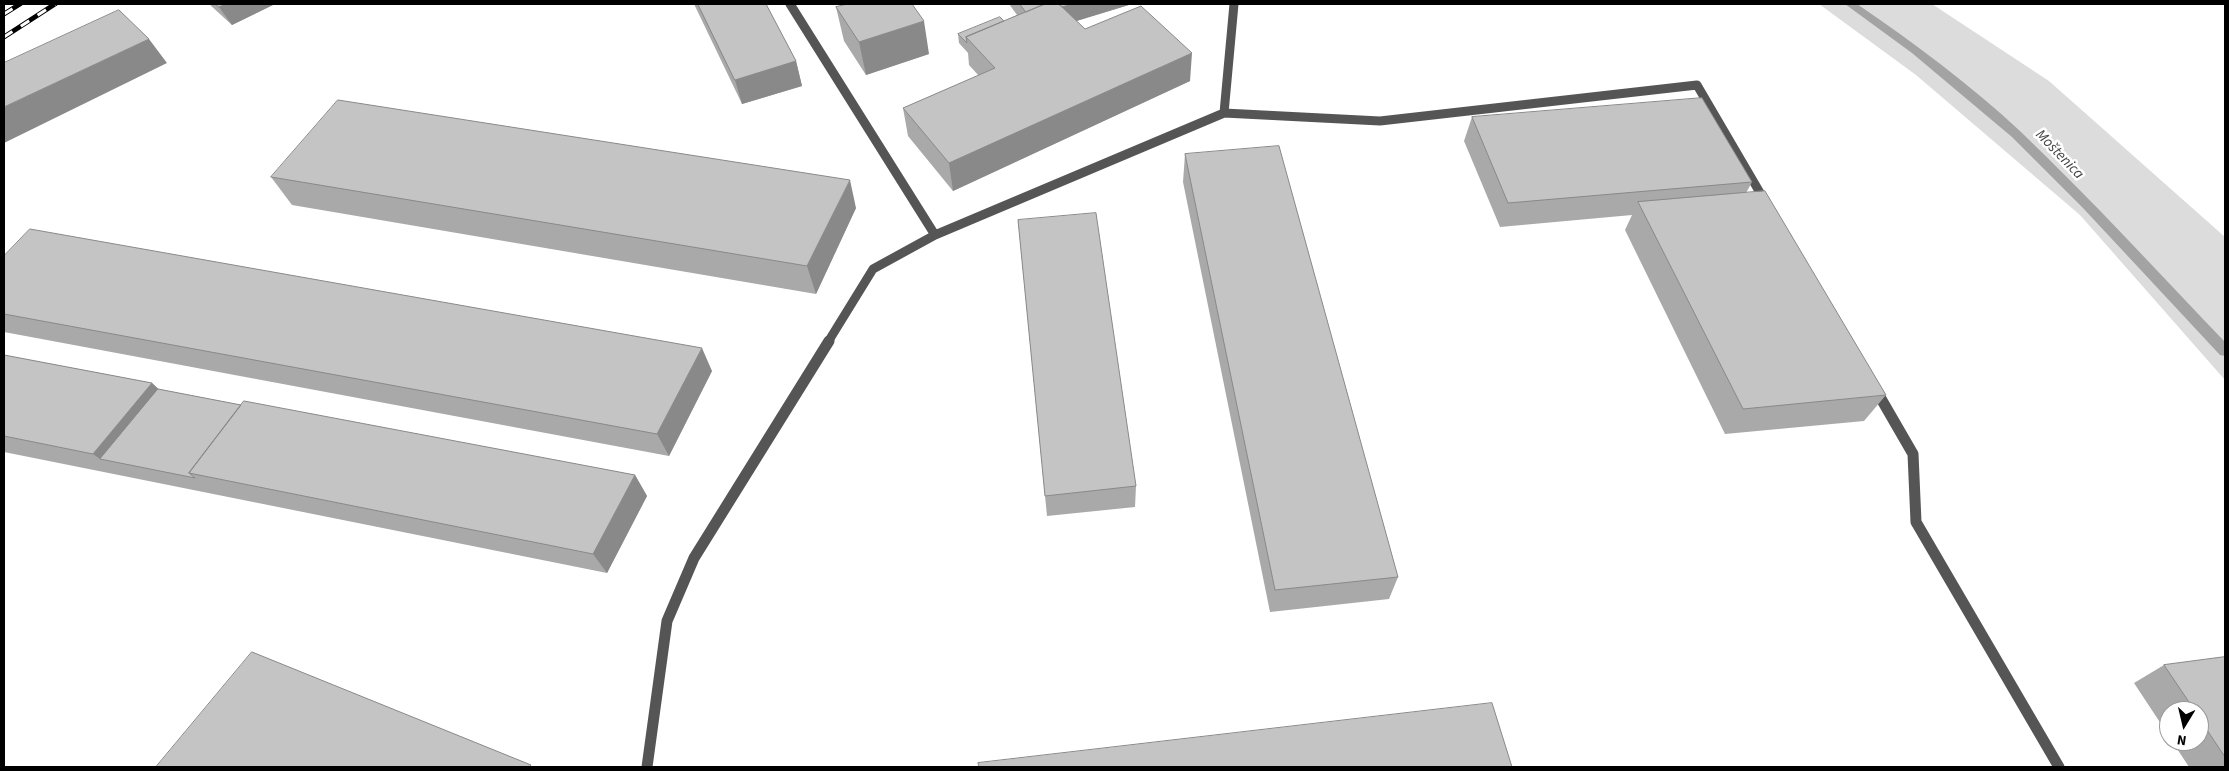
<!DOCTYPE html>
<html>
<head>
<meta charset="utf-8">
<style>
  body { margin:0 }
  #map { position:relative; width:2229px; height:771px; overflow:hidden; background:#fff; font-family:"Source Sans 3",sans-serif }
  canvas { display:block }
  .frame { position:absolute; inset:0; border:5px solid #000; pointer-events:none }
  .north { position:absolute; left:2159px; top:701px; width:50px; height:50px; box-sizing:border-box; background:#fff; border:1px solid #999; border-radius:50%; rotate:189deg; font-size:14px; font-weight:700; line-height:20px; text-align:center; color:#000 }
  .north::after { content:''; display:block; margin:auto; width:18px; height:22px; background:#000; clip-path:polygon(50% 0,100% 100%,50% 72%,0 100%) }
</style>
</head>
<body>
<div id="map">
<canvas width="2229" height="771"></canvas>
<div class="frame"></div>
<div class="north">N</div>
</div>
<script>
const g = document.querySelector('canvas').getContext('2d');
g.lineJoin = 'round';
function paint(path, color) {
  g.fillStyle = color;
  g.fill(path, 'evenodd');
}
function strokePath(path, color, width, dash) {
  g.strokeStyle = color;
  g.lineWidth = width;
  g.lineCap = dash ? 'butt' : 'round';
  g.setLineDash(dash || []);
  g.stroke(path);
}
function write(font, color, halo, rows, align = 'center') {
  g.font = font + ' "Source Sans 3",sans-serif';
  g.lineWidth = 5;
  g.setLineDash([]);
  g.textBaseline = 'middle';
  g.strokeStyle = halo;
  g.fillStyle = color;
  for (const [text, x, y, turn = 0] of rows) {
    g.save();
    g.translate(x, y);
    g.rotate((+turn || 0) * Math.PI / 180);
    g.textAlign = isNaN(turn) ? turn : align;
    if (halo) g.strokeText(text, 0, 0);
    g.fillText(text, 0, 0);
    g.restore();
  }
}
paint(new Path2D(`
  M1819,4H1932L2049,81L2225,237V380L2080,215L1916,75Z`), '#dcdcdc');
paint(new Path2D(`
  M1845,4H1857C1914,43 1971,85 2021,132C2092,200 2158,272 2225,342V356L2220,355L2083,208L2012,137L1912,53Z`), '#a3a3a3');
strokePath(new Path2D(`
  M790,4L935,235
  M1224,113L1380,121L1697,85L1766,203
  M828,342L873,269L935,235L1224,113L1234,4`), '#555', 9);
strokePath(new Path2D(`
  M1876,390L1913,454L1916,522L2059,767
  M647,767L667,621L694,558L829,341`), '#555', 11);
const rail = new Path2D(`
  M4,14L20,4
  M4,37L55,4`);
strokePath(rail, '#000', 5);
strokePath(rail, '#fff', 3, [10]);
paint(new Path2D(`
  M209,4H275L232,25Z
  M694,4H766L796,61L802,86L742,104Z
  M1009,4H1132L1076,21L1085,29L1190,81L953,191L908,136L903,108L979,76L969,65L968,53L959,43L958,34L1004,21L1017,15Z
  M836,7L929,54L866,75L844,41Z
  M1472,117L1752,182L1746,193L1886,395L1864,421L1725,434L1625,230L1632,215L1500,227L1464,141Z
  M1185,154L1398,577L1389,599L1270,612L1183,182Z
  M271,177L856,208L816,294L292,205Z
  M1018,220L1136,486L1135,507L1047,516Z
  M4,256L712,371L669,456L4,332Z
  M4,355L152,383L158,389L241,405L635,475L647,496L607,573L4,452Z
  M2225,657V767H2189L2172,741H2199V711H2169V736L2134,683L2164,665Z`), '#a9a9a9');
paint(new Path2D(`
  M226,4H275L232,25L219,7Z
  M1073,4H1132L1031,35L1029,17Z
  M924,21L929,54L866,75L859,42Z
  M149,39L167,63L4,143V107Z
  M1192,53L1190,81L953,191L949,163Z
  M796,61L802,86L742,104L735,80Z
  M850,180L856,208L816,294L807,266Z
  M702,348L712,371L669,456L657,434Z
  M152,383L176,405L100,459L93,454Z
  M635,475L647,496L607,573L593,554Z`), '#898989');
const building = new Path2D(`
  M216,4H226L219,7Z
  M698,4H766L796,61L735,80Z
  M848,4H912L924,21L859,42L836,7Z
  M1020,4H1045L1026,12Z
  M1045,4H1059L1085,29L1141,6L1192,53L949,163L903,108L995,68L966,37Z
  M1059,4H1073L1062,7Z
  M119,10L149,39L4,107V63Z
  M1000,17L1004,21L966,37L967,43L958,34Z
  M1702,98L1752,182L1508,203L1472,117Z
  M338,100L850,180L807,266L271,177Z
  M1279,146L1398,577L1275,590L1185,154Z
  M1765,191L1886,395L1743,409L1638,202Z
  M1096,213L1136,486L1045,496L1018,220Z
  M30,229L702,348L657,434L4,314V256Z
  M4,355L152,383L93,454L4,436Z
  M158,389L241,405L189,473L195,478L100,459Z
  M244,401L635,475L593,554L189,473Z
  M252,652L531,765L529,767H156Z
  M2225,657V757L2199,718V711H2195L2164,665Z
  M1492,703L1512,767H979L978,763Z`);
paint(building, '#c4c4c4');
strokePath(building, '#898989', 1);
write('italic 15px', '#444', '#fff', [
  ["Moštenica",2059,155,46]
]);
</script>
</body>
</html>
